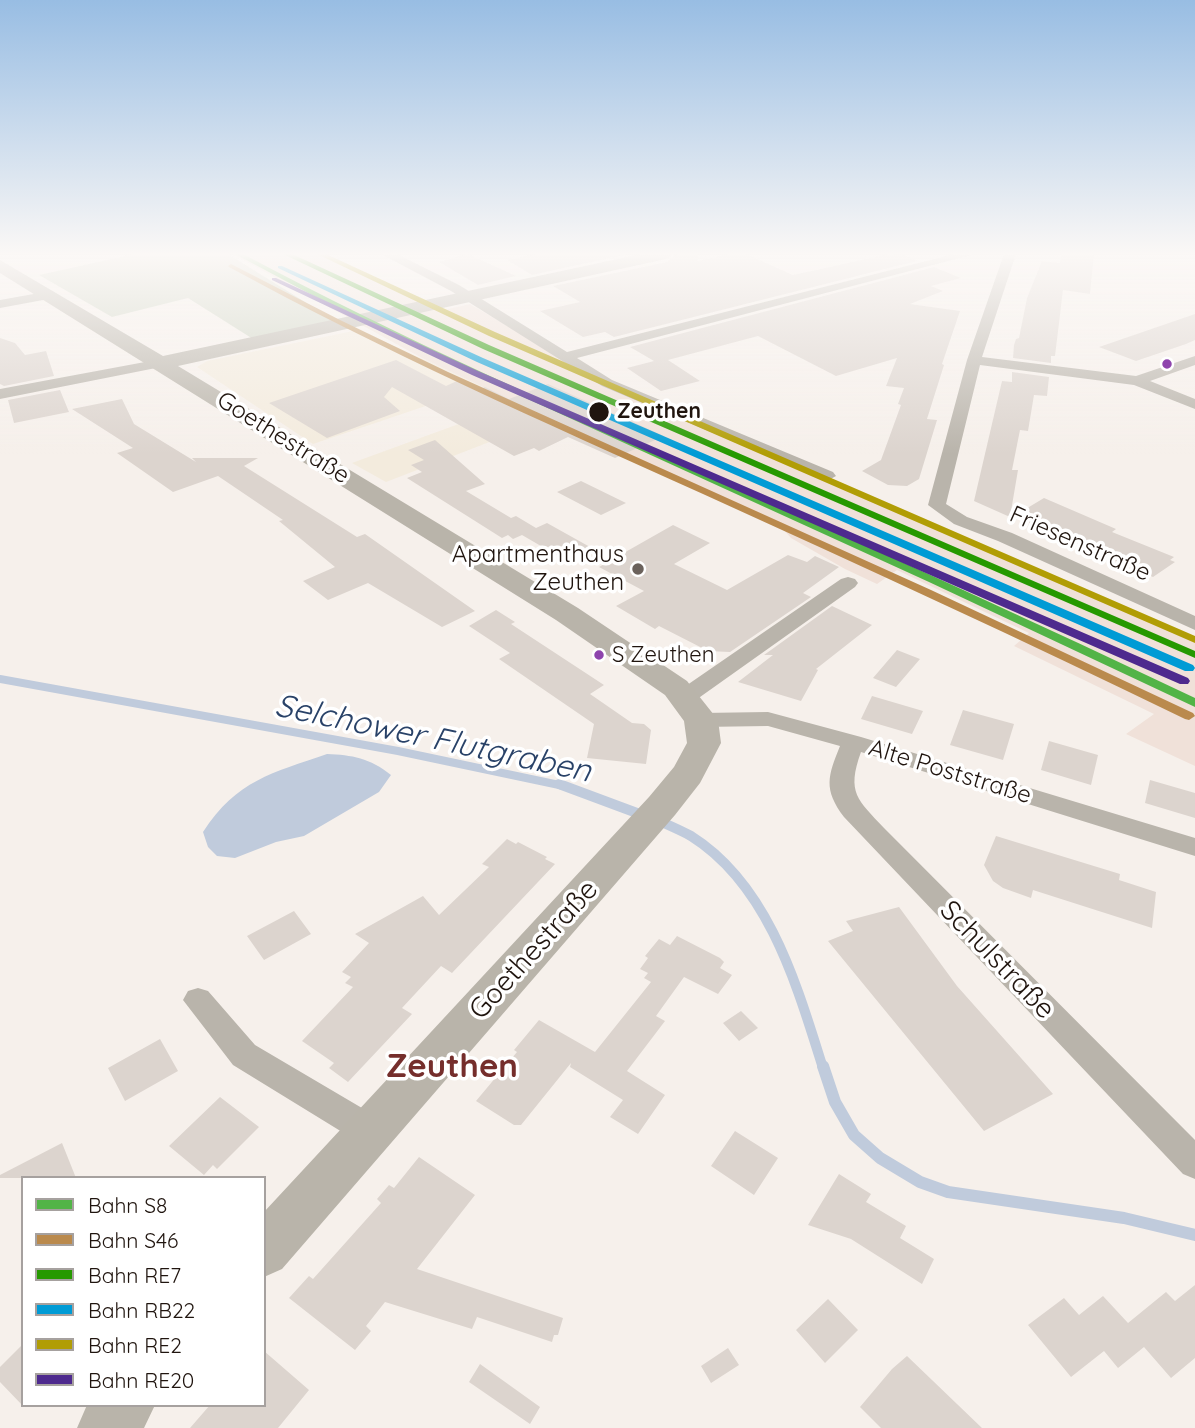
<!DOCTYPE html>
<html>
<head>
<meta charset="utf-8">
<style>
  body { margin:0 }
  #map { position:relative; width:1195px; height:1428px; overflow:hidden; background:#f6f0eb; font-family:Quicksand,sans-serif }
  canvas { display:block }
  .legend { position:absolute; left:21px; top:1176px; width:245px; height:231px; box-sizing:border-box; background:#fff; border:2px solid #a6a19f; margin:0; padding:9px 12px; list-style:none; font-size:21px; color:#20150f }
  .legend li { display:flex; align-items:center; gap:14px; height:35px }
  .legend b { width:35px; border:2px solid #a6a19f }
</style>
</head>
<body>
<div id="map">
<canvas width="1195" height="1428"></canvas>
<ul class="legend">
<li><b style="height:9px;background:#52b447"></b>Bahn S8</li>
<li><b style="height:9px;background:#ba8a4d"></b>Bahn S46</li>
<li><b style="height:9px;background:#269900"></b>Bahn RE7</li>
<li><b style="height:9px;background:#009bd5"></b>Bahn RB22</li>
<li><b style="height:9px;background:#b19d05"></b>Bahn RE2</li>
<li><b style="height:9px;background:#4e2a8e"></b>Bahn RE20</li>
</ul>
</div>
<script>
const g = document.querySelector('canvas').getContext('2d');
g.lineJoin = 'round';
function paint(path, color) {
  g.fillStyle = color;
  g.fill(path, 'evenodd');
}
function strokePath(path, color, width, dash) {
  g.strokeStyle = color;
  g.lineWidth = width;
  g.lineCap = dash ? 'butt' : 'round';
  g.setLineDash(dash || []);
  g.stroke(path);
}
function write(font, color, halo, rows, align = 'center') {
  g.font = font + ' Quicksand,sans-serif';
  g.lineWidth = 7;
  g.setLineDash([]);
  g.textBaseline = 'middle';
  g.strokeStyle = halo;
  g.fillStyle = color;
  for (const [text, x, y, turn = 0] of rows) {
    g.save();
    g.translate(x, y);
    g.rotate((+turn || 0) * Math.PI / 180);
    g.textAlign = isNaN(turn) ? turn : align;
    if (halo) g.strokeText(text, 0, 0);
    g.fillText(text, 0, 0);
    g.restore();
  }
}
paint(new Path2D(`
  M358,330L485,386L313,444L197,367L207,361Z
  M516,403L549,419L386,482L352,463Z`), '#f3ebdd');
paint(new Path2D(`
  M232,254H319L439,311L470,304L615,389L893,511L984,545L1195,641V766L1126,734L1154,714L1014,646L1029,633L897,570L877,584L845,569L791,538L783,529L420,357Z`), '#f0e1d9');
paint(new Path2D(`
  M134,254H228L334,320L253,339L188,298L112,317L39,275Z`), '#ccd3c2');
paint(new Path2D(`
  M327,754C352,755 370,758 391,775L379,792L304,836L276,842L235,858L217,856L208,847L203,832C237,780 272,773 327,754Z`), '#c0cbdc');
strokePath(new Path2D(`
  M0,679L398,751L564,786`), '#c0cbdc', 8);
strokePath(new Path2D(`
  M559,784L645,816
  M657,820C668,825 680,830 691,836C769,885 797,986 823,1068`), '#c0cbdc', 10);
strokePath(new Path2D(`
  M823,1066L835,1102L854,1135L880,1158L920,1182L948,1192L1124,1218L1195,1235`), '#c0cbdc', 12);
paint(new Path2D(`
  M467,254L481,260L516,276L478,285L439,262Z
  M537,254H628L532,275L507,260Z
  M677,254H697L698,261L730,254H746L793,275L889,254L903,255L917,261L614,337L605,332L583,337L540,311L580,302L553,286L667,262Z
  M1062,254H1094L1090,294L1063,290L1055,356H1051V363L1013,358L1014,345L1016,339L1019,338L1027,298L1042,261L1060,263Z
  M934,267L961,278L931,286L943,291L910,304L960,311L942,364L944,365L927,419L937,420L919,479L907,486L888,485L862,471L881,460L901,405L898,404L904,388L886,386L897,358L836,376L758,336L668,360L700,381L661,391L627,368L654,361L630,347Z
  M1195,314V340L1186,344L1136,361L1099,347Z
  M0,338L15,343L25,355L46,351L54,376L4,386L0,384Z
  M396,360L446,386L457,381L476,390L485,387L509,399L548,384L664,436L615,458L568,437L539,451L534,448L514,456L392,387L384,397L400,411L327,438L269,403Z
  M1012,372L1049,377L1047,396L1034,395L1028,431L1020,430L1012,470H1018L1010,517L974,501L1002,381L1012,382Z
  M60,390L69,412L14,423L8,400Z
  M122,399L134,424L196,462L192,458H258L244,466L357,537L365,534L475,611L442,627L368,583L328,600L303,581L335,567L279,521L283,520L218,476L173,492L117,453L133,448L72,409Z
  M435,440L485,484L466,491L511,518L516,516L536,528L547,523L590,547L565,560L522,535L513,539L508,535L502,538L407,478L422,472L411,465L424,460L408,450Z
  M581,481L626,503L601,515L557,492Z
  M1044,498L1116,529L1112,532L1174,557L1170,560L1175,562L1153,577L1014,516Z
  M673,525L710,543L674,564L727,590L788,555L807,562L815,556L839,567L803,593L811,597L730,652L708,651L659,626L655,629L616,606L644,591L599,567Z
  M832,606L872,625L816,669L818,670L801,701L738,682L773,655H764Z
  M496,610L515,622L511,624L604,685L590,694L632,723L644,724L651,730L646,764L587,758L594,724L499,659L510,653L469,626Z
  M897,650L920,659L896,687L873,678Z
  M872,696L923,711L912,734L861,719Z
  M963,710L1014,724L1003,760L950,745Z
  M1049,741L1098,755L1091,785L1041,770Z
  M1150,780L1195,793V818L1145,803Z
  M996,836L1120,874L1119,880L1156,892L1152,928L1033,890L1031,898L1003,888L993,881L984,865Z
  M507,839L516,844L518,842L547,857L545,859L555,864L452,973L441,966L402,1008L412,1014L348,1082L329,1068L334,1063L302,1041L353,987L345,983L351,977L342,972L369,943L355,934L423,896L439,915L489,867L482,864Z
  M899,907L957,986L1053,1094L984,1131L828,941L853,931L846,921Z
  M294,911L311,934L264,960L247,936Z
  M677,936L720,958L724,962L720,968L732,975L718,994L684,977L656,1016L665,1021L627,1071L665,1095L638,1134L610,1117L623,1100L570,1067L571,1063L521,1125H514L476,1101L517,1052L514,1050L539,1020L595,1052L651,982L644,978L648,973L640,969L648,958L645,956L659,939L670,945Z
  M741,1011L758,1028L739,1041L723,1023Z
  M160,1039L178,1071L125,1101L108,1068Z
  M220,1097L259,1127L217,1169L213,1165L204,1175L169,1146Z
  M735,1131L778,1158L754,1195L711,1166Z
  M62,1143L76,1178H0V1175Z
  M419,1157L475,1195L417,1269L563,1318L558,1335H554L552,1342L477,1317L472,1329L385,1302L366,1326L371,1331L355,1350L289,1298L309,1276L313,1279L381,1203L377,1199L389,1185L394,1188Z
  M839,1174L871,1194L866,1202L906,1226L900,1238L934,1259L922,1284L851,1239L808,1225Z
  M1195,1285V1358L1171,1378L1144,1347L1118,1368L1104,1351L1071,1377L1028,1325L1064,1298L1079,1315L1103,1296L1128,1323L1166,1292L1175,1301Z
  M828,1299L858,1330L825,1363L796,1330Z
  M23,1344V1406L0,1382V1367Z
  M728,1348L739,1365L711,1383L701,1366Z
  M264,1351L309,1390L278,1428H190L210,1405H264Z
  M907,1356L982,1428H881L860,1407L892,1369Z
  M480,1364L540,1407L530,1424L469,1382Z`), '#dcd4ce');
paint(new Path2D(`
  M381,254H397L459,285L567,352L954,254H975L577,358L612,380L833,472L836,476L827,481L602,386L451,291Z
  M1004,254H1016L982,357L1136,376L1195,356V365L1150,381L1195,399V409L1134,385L980,365L946,504L967,517L1012,533L1195,616V630L998,541L954,524L928,505L967,360Z
  M50,291L54,292V298L0,308V300Z
  M161,359L168,363L166,366L0,399V389Z
  M848,577L855,579L858,583L855,587L693,702H677L674,697L677,692L841,579Z
  M768,712L861,737L1195,838V856L861,752C846,793 858,800 884,828L1195,1140V1179L1183,1174L844,817C823,789 828,776 840,746L768,726L701,727L693,725L690,720L693,715L701,713Z
  M198,988L208,991L255,1045L384,1121L388,1132L384,1143L372,1147L360,1143L233,1065L183,1000L188,991Z`), '#b9b4ab');
paint(new Path2D(`
  M641,254H674L666,259L178,366L578,608L687,681L718,720L721,743L700,783L675,815L282,1269L264,1277V1212L649,797L674,767L687,743L684,721L665,695L556,620L0,273V260L163,356Z
  M87,1405H155L144,1428H77Z`), '#b9b4aa');
paint(new Path2D(`
  M235,254H243C402,339 566,411 730,484C886,554 1041,625 1195,698V707L929,582L449,363L342,311Z`), '#52b447');
paint(new Path2D(`
  M231,264L340,320L448,372L931,590L1193,713L1195,716L1189,720L1185,719C1025,641 864,567 703,494C543,422 383,351 229,267L228,266Z`), '#ba8a4d');
paint(new Path2D(`
  M283,254H292L489,345L1195,651V658L483,349Z`), '#269900');
paint(new Path2D(`
  M278,266H282L483,358L1193,665L1195,668L1193,671H1185L477,362L278,268Z`), '#009bd5');
paint(new Path2D(`
  M317,254H326L495,332L1195,636V643L489,336Z`), '#b19d05');
paint(new Path2D(`
  M272,278H276L478,371L1188,678L1190,681L1188,684H1180L472,375L272,280Z`), '#4e2a8e');
const sky = g.createLinearGradient(0, 0, 0, 454);
sky.addColorStop(0, '#98bde3');
sky.addColorStop(0.56, '#fbf8f6');
sky.addColorStop(1, '#fbf8f600');
g.fillStyle = sky;
g.fillRect(0, 0, 1195, 454);
for (const [x, y, r, color] of [
  [1167,364,6,"#8e44ad"],
  [599,412,11,"#20150f"],
  [638,569,7,"#6b625c"],
  [599,655,6,"#8e44ad"]
]) {
  const dot = new Path2D();
  dot.arc(x, y, r, 0, 2 * Math.PI);
  g.fillStyle = color;
  g.fill(dot);
  strokePath(dot, '#fff', 2.5);
}
write('bold 21px', '#20150f', '#fff', [
  ["Zeuthen",617,412]
], 'left');
write('22px', '#20150f', '#fff', [
  ["S Zeuthen",612,655]
], 'left');
write('24px', '#20150f', '#fff', [
  ["Goethestraße",283,438,32],
  ["Friesenstraße",1080,544,24],
  ["Alte Poststraße",950,772,17]
]);
write('24px', '#20150f', '#fff', [
  ["Apartmenthaus",624,555],
  ["Zeuthen",624,583]
], 'right');
write('28px', '#20150f', '#fff', [
  ["Goethestraße",534,950,-48],
  ["Schulstraße",997,960,46]
]);
write('italic 32px', '#294268', '#fff', [
  ["Selchower Flutgraben",433,739,12]
]);
write('bold 33px', '#752e2c', '#fff', [
  ["Zeuthen",452,1067]
]);
</script>
</body>
</html>
